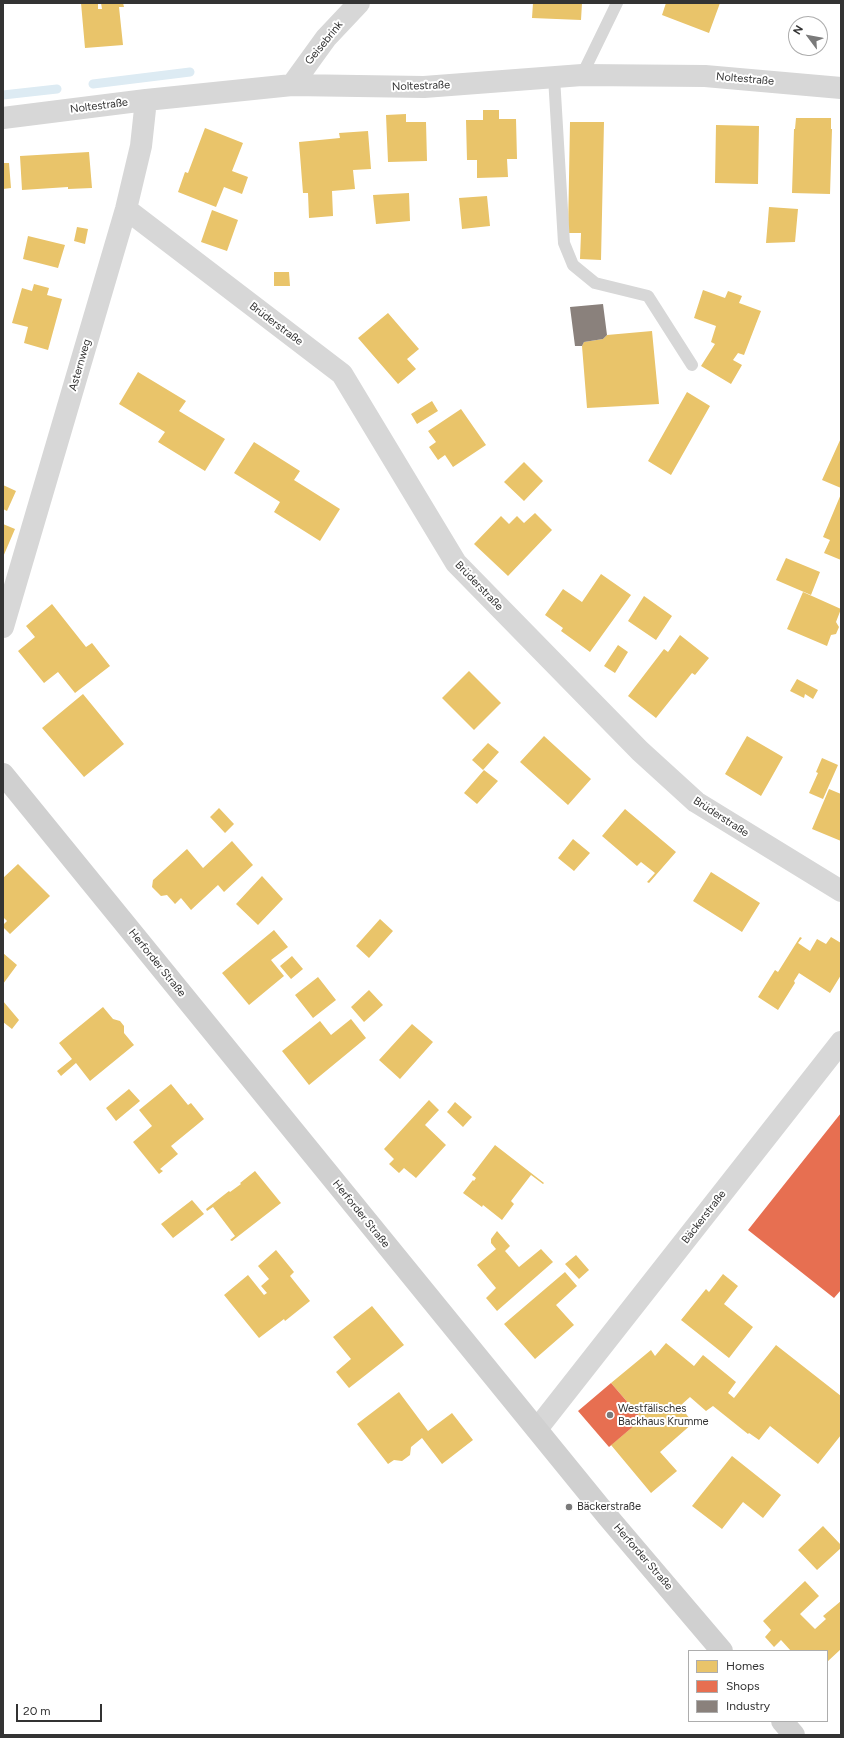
<!DOCTYPE html>
<html>
<head>
<meta charset="utf-8">
<style>
  body { margin:0 }
  #map { position:relative; width:844px; height:1738px; overflow:hidden; background:#fff; font-family:Figtree,sans-serif }
  canvas { display:block }
  .frame { position:absolute; inset:0; border:4px solid #333; pointer-events:none }
  .legend { position:absolute; left:688px; top:1650px; width:140px; height:72px; box-sizing:border-box; background:#fff; border:1px solid #adadad; margin:0; padding:5px 7px; list-style:none; font-size:12px; color:#333 }
  .legend li { display:flex; align-items:center; gap:8px; height:20px }
  .legend b { width:20px; border:1px solid #adadad }
  .north { position:absolute; left:788px; top:16px; width:40px; height:40px; box-sizing:border-box; background:#fff; border:1px solid #adadad; border-radius:50%; rotate:302deg; font-size:11px; font-weight:700; line-height:16px; text-align:center; color:#333 }
  .north::after { content:''; display:block; margin:auto; width:14px; height:18px; background:#7a7a7a; clip-path:polygon(50% 0,100% 100%,50% 72%,0 100%) }
  .scale { position:absolute; left:16px; top:1704px; width:86px; height:18px; box-sizing:border-box; border:2px solid #333; border-top:0; padding-left:5px; font-size:12px; line-height:14px; white-space:nowrap; color:#333; -webkit-text-stroke:3px #fff; paint-order:stroke }
</style>
</head>
<body>
<div id="map">
<canvas width="844" height="1738"></canvas>
<div class="frame"></div>
<ul class="legend">
<li><b style="height:11px;background:#e9c46a"></b>Homes</li>
<li><b style="height:11px;background:#e76f51"></b>Shops</li>
<li><b style="height:11px;background:#8a817c"></b>Industry</li>
</ul>
<div class="north">N</div>
<div class="scale">20 m</div>
</div>
<script>
const g = document.querySelector('canvas').getContext('2d');
g.lineJoin = 'round';
function paint(path, color) {
  g.fillStyle = color;
  g.fill(path, 'evenodd');
}
function strokePath(path, color, width, dash) {
  g.strokeStyle = color;
  g.lineWidth = width;
  g.lineCap = dash ? 'butt' : 'round';
  g.setLineDash(dash || []);
  g.stroke(path);
}
function write(font, color, halo, rows, align = 'center') {
  g.font = font + ' Figtree,sans-serif';
  g.lineWidth = 4;
  g.setLineDash([]);
  g.textBaseline = 'middle';
  g.strokeStyle = halo;
  g.fillStyle = color;
  for (const [text, x, y, turn = 0] of rows) {
    g.save();
    g.translate(x, y);
    g.rotate((+turn || 0) * Math.PI / 180);
    g.textAlign = isNaN(turn) ? turn : align;
    if (halo) g.strokeText(text, 0, 0);
    g.fillText(text, 0, 0);
    g.restore();
  }
}
paint(new Path2D(`
  M81,3H98V9H102L101,3H123L124,7H119L123,45L85,48Z
  M533,3H582L581,20L532,18Z
  M666,3H720L709,33L662,15Z
  M483,110H499V119H516L517,159H507L508,177L477,178V160H467L466,120H483Z
  M406,114V122H426L427,161L388,162L386,115Z
  M796,118H831V129H832L830,194L792,193L794,129H795Z
  M570,122H604L601,260L580,259L581,233H568Z
  M716,125L759,126L758,184L715,183Z
  M205,128L243,143L232,171L248,177L242,194L224,187L216,207L178,192L185,172L188,173Z
  M368,131L371,169L353,170L355,189L332,191L333,216L309,218L308,193H303L299,142L340,138L339,133Z
  M89,152L92,188L68,189V187L22,190L20,156Z
  M3,163H9L11,188L3,189Z
  M409,193L410,221L376,224L373,195Z
  M487,196L490,226L462,229L459,198Z
  M769,207L798,209L795,242L766,243Z
  M212,210L238,220L227,251L201,242Z
  M77,227L88,229L85,244L74,241Z
  M28,236L65,245L58,268L23,259Z
  M274,272H289L290,286H274Z
  M34,284L49,288L47,295L62,299L48,350L24,343L28,327L12,323L22,288L32,291Z
  M703,290L725,298L728,291L742,296L739,303L761,311L744,355L738,353L733,360L742,365L731,384L701,366L715,344L711,342L716,326L694,318Z
  M388,313L419,349L407,359L416,369L398,384L358,338Z
  M652,331L659,404L587,408L582,346L584,342L603,339L607,335Z
  M138,372L186,401L179,411L225,439L205,471L158,442L165,432L119,404Z
  M687,392L710,406L671,475L648,461Z
  M432,401L438,411L417,424L411,414Z
  M461,409L486,445L453,467L445,455L438,460L429,447L436,442L428,431Z
  M841,438V488L822,480Z
  M254,442L300,471L294,480L340,509L320,541L274,512L280,502L234,473Z
  M524,462L543,481L524,501L504,482Z
  M3,485L16,491L7,511L3,509Z
  M841,494V560L824,553L830,540L823,537Z
  M535,513L552,530L508,576L474,544L501,516L509,524L517,516L524,523Z
  M3,524L15,529L3,557Z
  M786,558L820,572L811,595L776,580Z
  M601,574L631,595L590,652L561,631L563,628L545,615L563,589L582,602Z
  M803,592L841,609L836,622L839,627L836,634L831,635L827,646L787,629Z
  M644,596L672,616L656,640L628,621Z
  M52,604L86,647L92,643L110,666L75,693L58,672L44,683L18,651L35,637L26,626Z
  M680,635L709,658L695,675L692,673L656,718L628,696L664,649L668,652Z
  M618,645L628,652L615,673L604,666Z
  M469,671L501,703L474,730L442,698Z
  M797,679L818,690L813,699L805,694L804,698L790,691Z
  M83,694L124,744L84,777L42,728Z
  M544,736L591,779L568,805L520,762Z
  M747,736L783,757L761,796L725,774Z
  M488,743L499,752L483,770L472,760Z
  M822,758L838,765L823,799L809,793L818,773L816,772Z
  M484,770L498,781L477,804L464,793Z
  M829,789L841,794V841L812,829Z
  M219,808L234,824L225,833L210,817Z
  M625,809L676,852L649,883L647,882L655,873L641,862L637,866L602,836Z
  M573,839L590,853L574,871L558,858Z
  M232,841L253,865L224,892L218,885L191,910L181,898L175,904L167,895L161,896L152,887L153,880L187,849L203,868Z
  M18,864L50,896L10,934L3,927V925L7,921L3,917V878Z
  M711,872L760,903L742,932L693,901Z
  M262,876L283,899L258,925L236,904Z
  M380,919L393,931L369,958L356,946Z
  M274,930L288,947L271,960L284,976L249,1005L222,973Z
  M800,937L802,938L798,943L810,951L817,939L826,944L831,937L841,943L840,953L841,954V975L830,993L799,973L794,981L795,983L778,1010L758,997L775,970L778,972Z
  M3,953L17,965L3,984Z
  M292,956L303,969L291,979L280,966Z
  M318,977L336,1000L313,1018L295,995Z
  M369,990L383,1005L364,1022L351,1007Z
  M3,1001L19,1020L12,1029L3,1022Z
  M103,1007L113,1019L120,1021L124,1026V1033L134,1045L90,1081L76,1063L61,1076L57,1071L72,1059L59,1043Z
  M351,1019L366,1038L309,1085L282,1051L320,1021L331,1035Z
  M412,1024L433,1042L400,1079L379,1060Z
  M171,1084L188,1105L191,1103L204,1119L171,1146L178,1154L160,1169L163,1171L159,1174L133,1142L152,1126L139,1110Z
  M129,1089L140,1101L116,1121L106,1108Z
  M429,1100L439,1110L425,1125L446,1145L416,1178L404,1168L399,1173L389,1164L394,1159L384,1149Z
  M455,1102L472,1117L463,1127L447,1112Z
  M495,1145L544,1183L543,1184L531,1175L511,1201L514,1204L502,1220L483,1205L482,1207L463,1193L473,1180L474,1181L476,1178L472,1175Z
  M255,1171L281,1203L232,1241L230,1240L235,1236L213,1207L207,1211L206,1209L229,1191L230,1192L241,1184L240,1183Z
  M192,1200L204,1214L173,1238L161,1224Z
  M497,1231L510,1246L505,1251L519,1267L541,1249L553,1262L497,1311L486,1298L496,1288L477,1265L496,1249L491,1243V1239Z
  M276,1250L294,1272L290,1276L310,1301L285,1321L284,1319L259,1338L224,1295L248,1275L264,1295L267,1293L261,1286L269,1279L258,1266Z
  M576,1255L589,1270L579,1279L565,1264Z
  M565,1272L577,1286L556,1305L574,1325L535,1359L504,1324Z
  M723,1274L738,1286L724,1304L753,1327L729,1358L681,1320L706,1289L709,1292Z
  M372,1306L404,1345L349,1388L336,1372L351,1359L333,1337Z
  M666,1343L694,1366L703,1355L736,1382L728,1393L734,1398L776,1345L841,1396V1435L818,1464L770,1426L759,1440L749,1433L748,1434L713,1406L706,1411L690,1397L680,1406L693,1423L660,1452L677,1471L651,1493L611,1445L642,1419L611,1383L651,1350L655,1356Z
  M399,1392L428,1431L452,1413L473,1440L442,1464L422,1438L411,1447L410,1455L402,1461L394,1460L388,1464L357,1424Z
  M732,1456L781,1495L763,1518L743,1502L722,1529L692,1506Z
  M823,1526L841,1545V1548L817,1570L798,1550Z
  M805,1581L819,1596L800,1614L815,1629L826,1619L823,1616L841,1601V1649L827,1662V1651H791L781,1640L774,1647L765,1637L771,1630L763,1621Z`), '#e9c46a');
paint(new Path2D(`
  M841,1113V1290L834,1298L748,1230Z
  M611,1383L642,1419L609,1447L578,1411Z`), '#e76f51');
paint(new Path2D(`
  M603,304L607,335L603,339L584,342L582,346H575L570,307Z`), '#8a817c');
strokePath(new Path2D(`
  M93,84L190,72
  M3,95L57,89`), '#ddebf3', 9);
strokePath(new Path2D(`
  M582,75L617,3
  M554,77L564,243L573,265L595,283L648,296L692,365`), '#d7d7d7', 12);
strokePath(new Path2D(`
  M292,85L326,38L359,3
  M3,118L146,100L292,85L424,87L582,75L705,76L841,88
  M126,209L342,374L456,563L640,751L696,802L841,891
  M3,627L126,209L141,146L146,100
  M537,1429L841,1042`), '#d7d7d7', 22);
strokePath(new Path2D(`
  M3,774L608,1517L722,1651
  M782,1721L794,1735`), '#d0d0d0', 22);
for (const [x, y, r, color] of [
  [610,1415,4,"#7a7a7a"],
  [569,1507,4,"#7a7a7a"]
]) {
  const dot = new Path2D();
  dot.arc(x, y, r, 0, 2 * Math.PI);
  g.fillStyle = color;
  g.fill(dot);
  strokePath(dot, '#fff', 1.5);
}
write('11px', '#333', '#fff', [
  ["Geisebrink",324,43,-51],
  ["Noltestraße",745,79,5],
  ["Noltestraße",421,86,-2],
  ["Noltestraße",99,106,-7],
  ["Brüderstraße",276,324,37],
  ["Asternweg",80,365,-74],
  ["Brüderstraße",479,586,46],
  ["Brüderstraße",721,817,33],
  ["Herforder Straße",157,963,51],
  ["Herforder Straße",361,1214,51],
  ["Bäckerstraße",704,1217,-52],
  ["Herforder Straße",643,1557,49]
]);
write('11px', '#333', '#fff', [
  ["Westfälisches",618,1409],
  ["Backhaus Krumme",618,1422],
  ["Bäckerstraße",577,1507]
], 'left');
</script>
</body>
</html>
